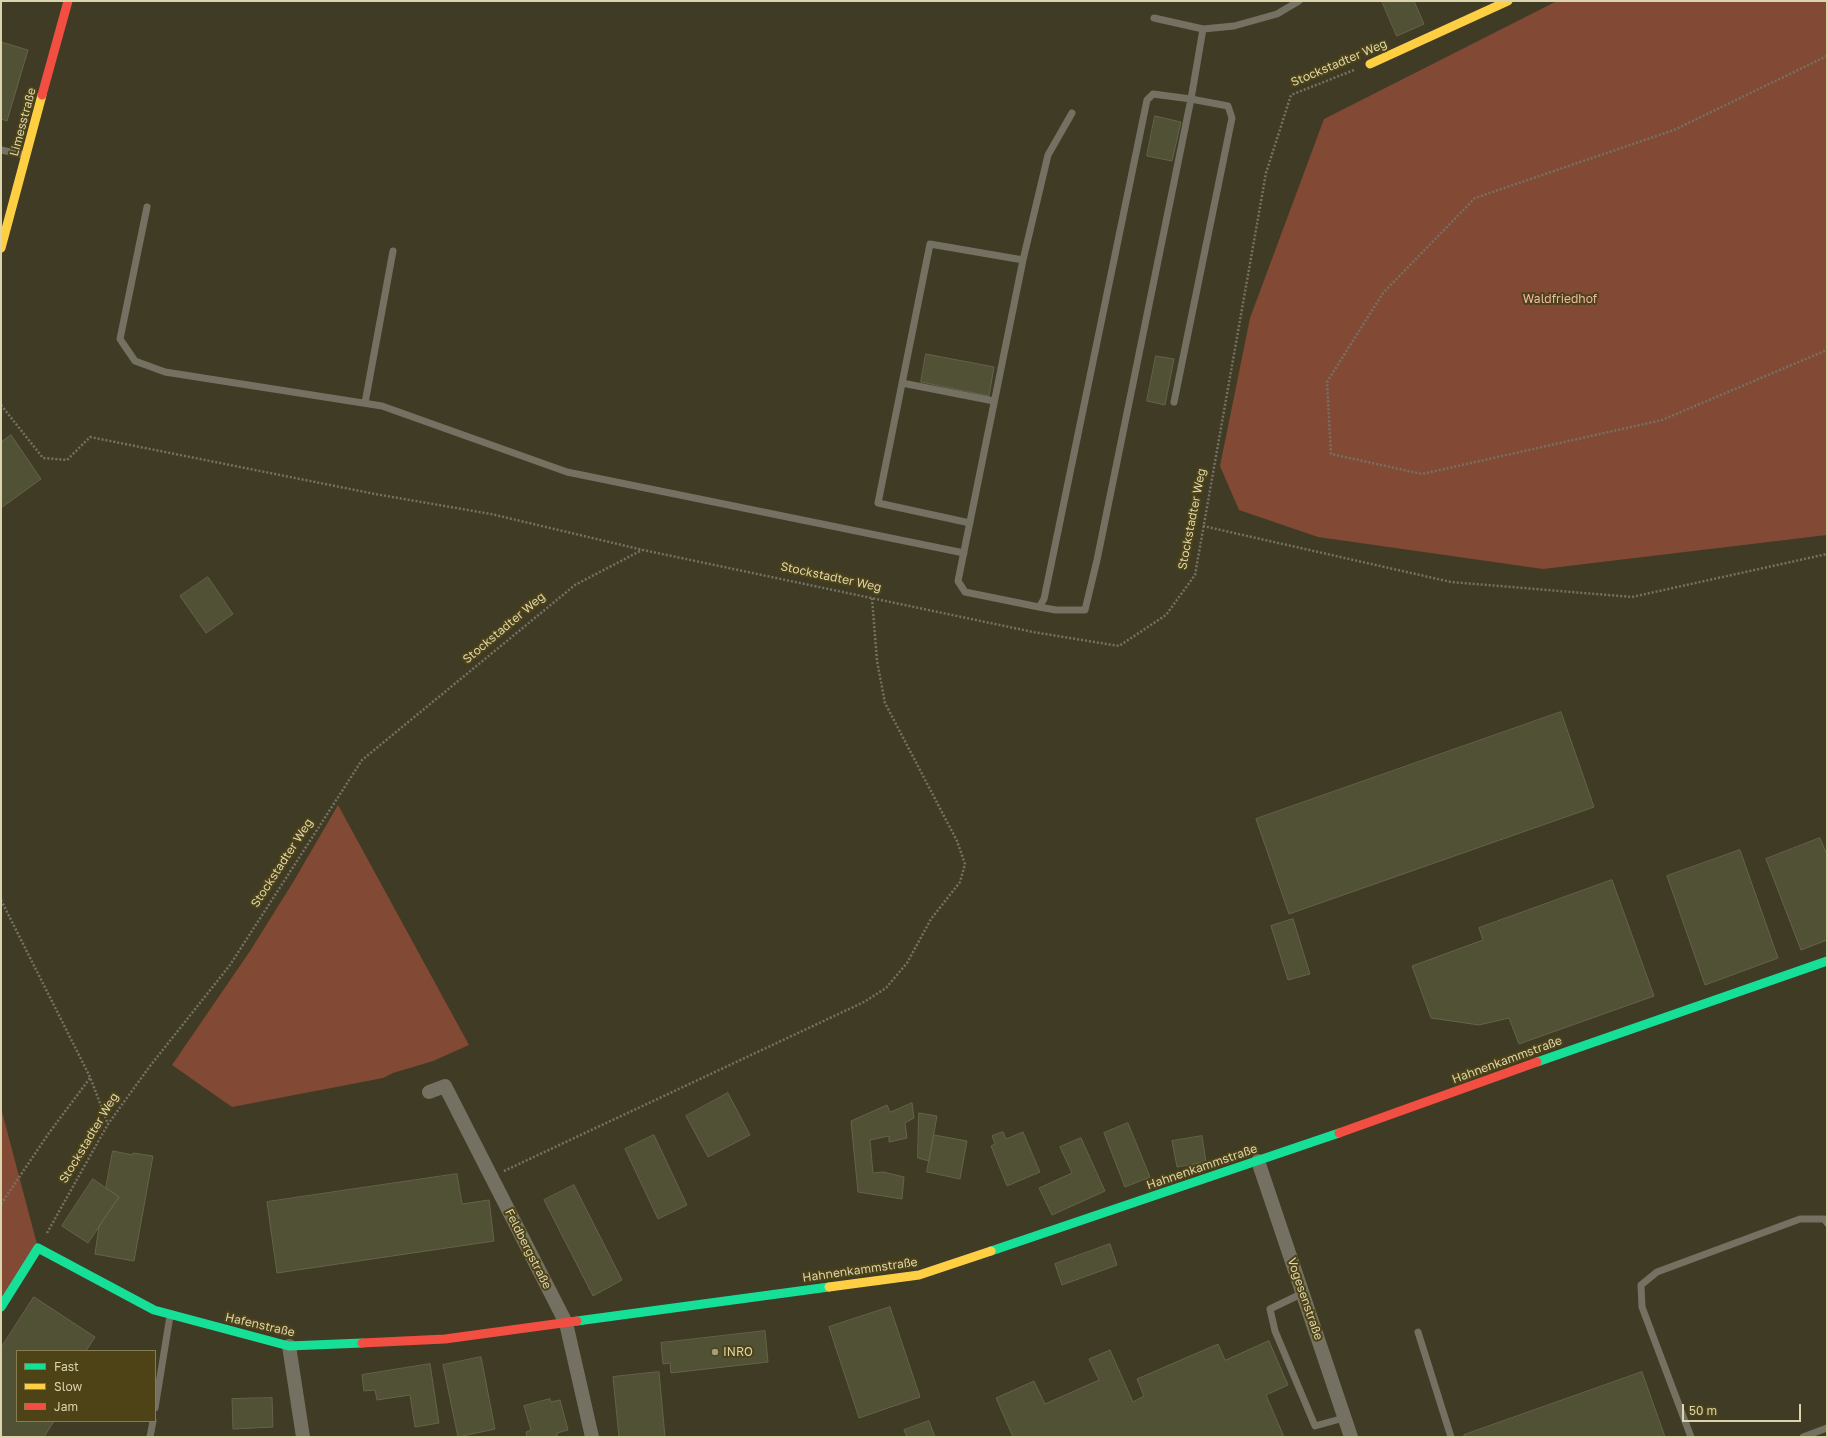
<!DOCTYPE html>
<html>
<head>
<meta charset="utf-8">
<style>
  body { margin:0 }
  #map { position:relative; width:1828px; height:1438px; overflow:hidden; background:#403b24; font-family:"Golos Text",sans-serif }
  canvas { display:block }
  .frame { position:absolute; inset:0; border:2px solid #dcd4ad; pointer-events:none }
  .legend { position:absolute; left:16px; top:1350px; width:140px; height:72px; box-sizing:border-box; background:#4d4317; border:1px solid #867d53; margin:0; padding:5px 7px; list-style:none; font-size:12px; color:#dcd4ad }
  .legend li { display:flex; align-items:center; gap:8px; height:20px }
  .legend b { width:20px; border:1px solid #867d53 }
  .scale { position:absolute; left:1682px; top:1404px; width:119px; height:18px; box-sizing:border-box; border:2px solid #dcd4ad; border-top:0; padding-left:5px; font-size:12px; line-height:14px; white-space:nowrap; color:#dcd4ad; -webkit-text-stroke:3px #4d4317; paint-order:stroke }
</style>
</head>
<body>
<div id="map">
<canvas width="1828" height="1438"></canvas>
<div class="frame"></div>
<ul class="legend">
<li><b style="height:5px;background:#16e098"></b>Fast</li>
<li><b style="height:5px;background:#ffcf43"></b>Slow</li>
<li><b style="height:5px;background:#f24e42"></b>Jam</li>
</ul>
<div class="scale">50 m</div>
</div>
<script>
const g = document.querySelector('canvas').getContext('2d');
g.lineJoin = 'round';
function paint(path, color) {
  g.fillStyle = color;
  g.fill(path, 'evenodd');
}
function strokePath(path, color, width, dash) {
  g.strokeStyle = color;
  g.lineWidth = width;
  g.lineCap = dash ? 'butt' : 'round';
  g.setLineDash(dash || []);
  g.stroke(path);
}
function write(font, color, halo, rows, align = 'center') {
  g.font = font + ' "Golos Text",sans-serif';
  g.lineWidth = 4;
  g.setLineDash([]);
  g.textBaseline = 'middle';
  g.strokeStyle = halo;
  g.fillStyle = color;
  for (const [text, x, y, turn = 0] of rows) {
    g.save();
    g.translate(x, y);
    g.rotate((+turn || 0) * Math.PI / 180);
    g.textAlign = isNaN(turn) ? turn : align;
    if (halo) g.strokeText(text, 0, 0);
    g.fillText(text, 0, 0);
    g.restore();
  }
}
paint(new Path2D(`
  M1557,1H1827V535L1543,569L1318,537L1239,510L1220,466L1250,318L1324,119Z
  M338,805L469,1045L433,1061L393,1073L383,1078L232,1107L172,1065L250,951L292,884Z
  M1,1108L38,1248L1,1307Z`), '#824935');
const building = new Path2D(`
  M1382,1H1414L1424,24L1397,36Z
  M1,42L28,50L7,121L1,119Z
  M1155,116L1181,122L1172,161L1147,156Z
  M926,354L994,367L989,396L921,382Z
  M1156,356L1174,359L1165,405L1147,401Z
  M11,435L41,479L1,508V439L2,441Z
  M208,577L233,614L206,633L180,596Z
  M1561,712L1594,807L1289,914L1256,819Z
  M1820,838L1827,855V940L1801,950L1766,859Z
  M1740,850L1778,958L1705,985L1667,876Z
  M1612,880L1654,996L1519,1044L1509,1018L1479,1025L1431,1018L1412,966L1483,940L1479,928Z
  M1293,919L1310,974L1288,980L1271,926Z
  M728,1093L750,1135L708,1157L686,1116Z
  M912,1103L914,1118L905,1123L907,1138L889,1142V1136L870,1140L873,1173L883,1172L904,1177L902,1199L858,1192L851,1121L887,1105L890,1112Z
  M919,1113L937,1116L929,1161L918,1158Z
  M1128,1123L1150,1177L1125,1187L1104,1133Z
  M1003,1132L1006,1139L1023,1132L1040,1172L1007,1186L991,1146L995,1144L992,1136Z
  M654,1135L687,1205L658,1219L625,1149Z
  M934,1135L967,1141L960,1179L927,1172Z
  M1202,1136L1206,1162L1177,1167L1172,1141Z
  M1081,1138L1105,1191L1052,1215L1039,1188L1072,1173L1060,1147Z
  M113,1151L133,1155V1153L153,1156L134,1261L95,1254L99,1226L119,1197L106,1188Z
  M457,1174L462,1204L489,1200L494,1241L277,1273L267,1202Z
  M93,1179L119,1197L88,1243L62,1226Z
  M574,1185L622,1280L593,1296L544,1200Z
  M1110,1244L1117,1265L1062,1285L1055,1264Z
  M34,1297L95,1337L86,1351H17V1421H54L44,1437H1V1348Z
  M890,1307L920,1397L859,1418L829,1327Z
  M765,1331L768,1362L671,1373L670,1363L663,1364L661,1343Z
  M1269,1341L1288,1385L1266,1395L1284,1437H1013L996,1398L1034,1381L1045,1404L1099,1380L1089,1359L1110,1350L1133,1402L1144,1396L1137,1379L1218,1344L1225,1360Z
  M481,1357L495,1429L458,1437L443,1365Z
  M430,1364L439,1423L415,1427L410,1395L377,1400L375,1390L364,1391L362,1375Z
  M659,1372L665,1437H619L613,1377Z
  M1642,1372L1665,1437H1464V1435Z
  M272,1398L273,1427L233,1429L232,1399Z
  M550,1399L551,1402L560,1400L568,1430L557,1433V1436L553,1437H527L526,1432L531,1430L524,1406Z
  M929,1421L935,1437H907L904,1430Z`);
paint(building, '#515136');
strokePath(building, '#64644a', 1);
strokePath(new Path2D(`
  M1827,56L1674,130L1475,198L1383,293L1327,382L1331,454L1422,474L1662,420L1827,350
  M1,405L43,458L67,460L90,437L375,494L491,514L643,550L1033,632L1119,646L1166,615L1195,575L1266,173L1291,95L1354,70
  M1203,526L1451,582L1632,597L1827,554
  M1,900L90,1077L108,1124
  M504,1171L864,1002L886,988L907,963L931,919L960,882L965,864L957,841L885,703L877,661L872,598
  M1,1204L49,1133L90,1078
  M47,1233L108,1124L150,1066L230,965L362,760L575,585L642,550`), '#757264', 2.5, [2, 2]);
strokePath(new Path2D(`
  M1154,18L1203,29L1234,26L1277,14L1299,1
  M1072,113L1048,155L1023,260L958,581L965,592L1039,607L1044,599L1147,100L1153,94L1191,99L1203,29
  M1,150L25,155
  M147,207L120,339L135,361L165,372L382,406L567,472L964,553
  M902,383L994,401
  M365,403L393,251
  M970,523L878,503L930,244L1023,260
  M1039,607L1056,610H1085L1097,560L1191,99L1228,106L1232,118L1174,402
  M1303,1293L1270,1309L1275,1331L1315,1426L1344,1418
  M1418,1332L1451,1437
  M155,1408L170,1316
  M150,1437L153,1421
  M1691,1437L1642,1307L1641,1285L1657,1272L1800,1219H1824L1827,1223
  M1803,1437L1827,1428`), '#747162', 7);
strokePath(new Path2D(`
  M429,1092L445,1086L566,1323L592,1437
  M1258,1161L1351,1437
  M289,1346L303,1437`), '#747162', 14);
strokePath(new Path2D(`
  M1537,1062L1827,961
  M991,1251L1339,1133
  M1,1307L38,1248L154,1310L289,1346L362,1343
  M577,1321L829,1287`), '#16e098', 9);
strokePath(new Path2D(`
  M1370,64L1508,1
  M1,248L42,95
  M829,1287L919,1275L991,1251`), '#ffcf43', 9);
strokePath(new Path2D(`
  M42,95L68,1
  M1339,1133L1537,1062
  M362,1343L445,1339L577,1321`), '#f24e42', 9);
for (const [x, y, r, color] of [
  [715,1352,4,"#a59e7d"]
]) {
  const dot = new Path2D();
  dot.arc(x, y, r, 0, 2 * Math.PI);
  g.fillStyle = color;
  g.fill(dot);
  strokePath(dot, '#4d4317', 1.5);
}
write('12px', '#dcd4ad', '#4d4317', [
  ["Stockstadter Weg",1339,63,-23],
  ["Limesstraße",23,122,-75],
  ["Stockstadter Weg",1192,519,-79],
  ["Stockstadter Weg",831,577,12],
  ["Stockstadter Weg",504,628,-40],
  ["Stockstadter Weg",282,863,-57],
  ["Hahnenkammstraße",1507,1060,-20],
  ["Stockstadter Weg",89,1138,-59],
  ["Hahnenkammstraße",1202,1167,-19],
  ["Feldbergstraße",528,1249,63],
  ["Hahnenkammstraße",860,1270,-8],
  ["Vogesenstraße",1305,1299,71],
  ["Hafenstraße",260,1325,13]
]);
write('12px', '#efb9a9', '#4d4317', [
  ["Waldfriedhof",1560,299]
]);
write('12px', '#dcd4ad', '#4d4317', [
  ["INRO",723,1352]
], 'left');
</script>
</body>
</html>
